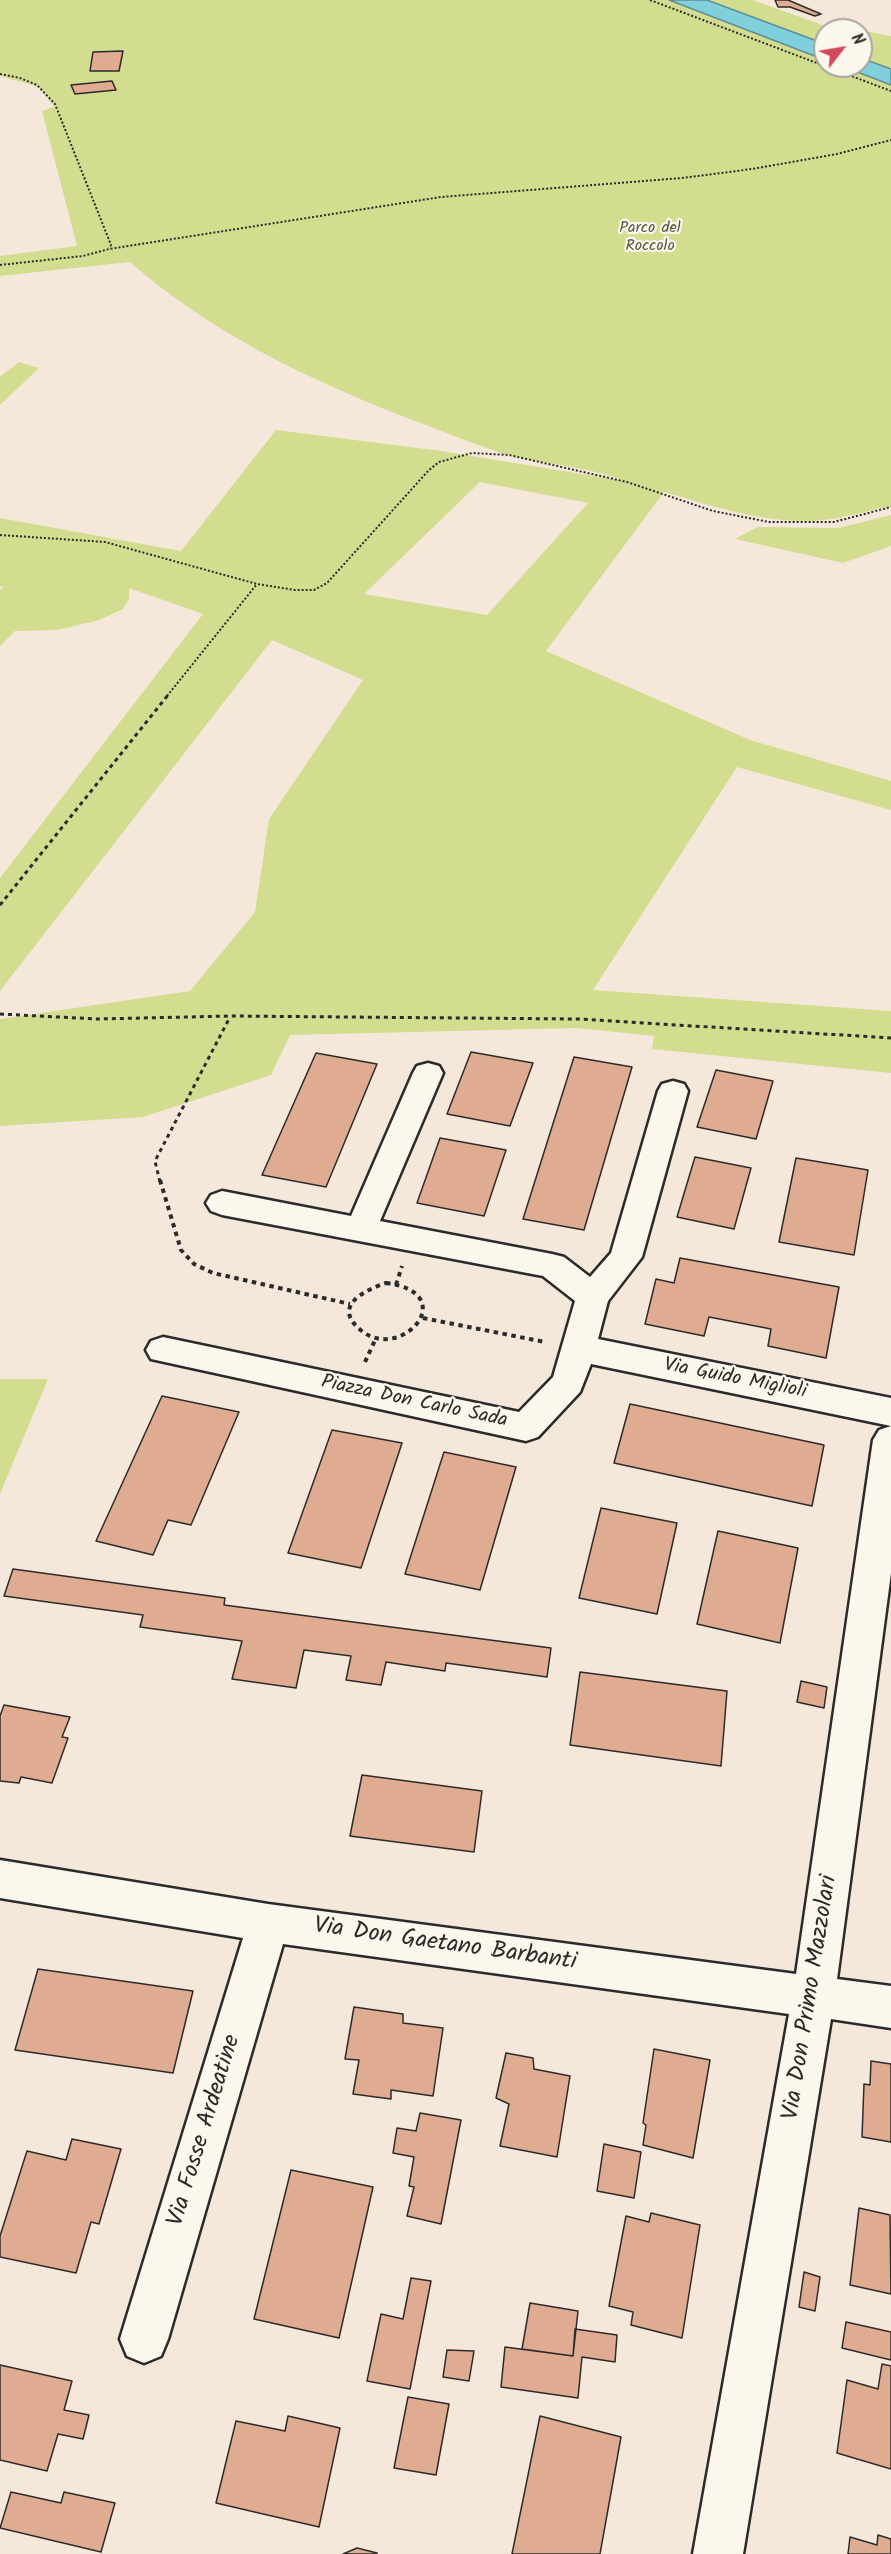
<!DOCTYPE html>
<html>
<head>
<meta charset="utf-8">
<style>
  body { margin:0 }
  #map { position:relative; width:891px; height:2554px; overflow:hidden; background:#f5e8da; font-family:Kalam,sans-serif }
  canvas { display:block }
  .north { position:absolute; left:813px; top:18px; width:60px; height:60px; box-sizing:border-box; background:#fbf7ec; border:2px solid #a8a59f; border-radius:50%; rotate:59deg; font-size:16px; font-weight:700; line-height:24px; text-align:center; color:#2b2b2b }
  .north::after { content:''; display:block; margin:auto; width:21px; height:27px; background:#d1495b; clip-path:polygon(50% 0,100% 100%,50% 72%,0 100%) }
</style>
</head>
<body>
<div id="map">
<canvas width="891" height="2554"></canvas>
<div class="north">N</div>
</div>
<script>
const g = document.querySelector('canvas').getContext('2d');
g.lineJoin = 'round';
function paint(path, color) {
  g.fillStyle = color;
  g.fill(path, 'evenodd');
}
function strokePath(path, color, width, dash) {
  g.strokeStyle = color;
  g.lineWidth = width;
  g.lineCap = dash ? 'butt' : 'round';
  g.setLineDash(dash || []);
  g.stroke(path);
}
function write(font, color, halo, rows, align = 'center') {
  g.font = font + ' Kalam,sans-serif';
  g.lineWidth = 4.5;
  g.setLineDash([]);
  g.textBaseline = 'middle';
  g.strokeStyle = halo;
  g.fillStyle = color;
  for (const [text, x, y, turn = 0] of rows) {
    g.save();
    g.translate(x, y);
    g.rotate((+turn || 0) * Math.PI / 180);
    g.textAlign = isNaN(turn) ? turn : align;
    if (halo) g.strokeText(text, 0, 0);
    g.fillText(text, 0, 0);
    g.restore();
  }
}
paint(new Path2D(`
  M0,0H753L836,30H825V66H861V34L870,32L891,36V506C866,512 839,519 813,521C763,523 712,506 664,492L546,651L750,740L891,781V810L737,767L593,990L891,1011V1073L652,1049L654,1036L577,1028L290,1035L271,1075L143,1117L0,1126V1019L190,991L255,912L269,819L363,680L272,640L0,991V878L203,614L129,588V599L123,609L99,620L58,630L15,631L0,646V590L4,587L0,586V518L181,551L276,430L441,451L625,481C586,466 545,465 505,454C475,445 445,432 415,421C313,382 212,334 130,262L0,276V256L77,246L42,111L54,107L39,87L0,76ZM480,482L588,503L487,615L364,594Z
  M19,362L39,368L0,405V377Z
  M891,515V546L843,563L735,539L758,527L838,528Z
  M0,1379H48L0,1494Z`), '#d2dd90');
const water = new Path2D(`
  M669,0H707L825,44V60Z
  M861,58L891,69V85L842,66H861Z`);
paint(water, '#80cfdd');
strokePath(water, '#5e8d96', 1.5);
const building = new Path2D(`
  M775,0H788L821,14L815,16L790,7H778Z
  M123,51L119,71H90L93,52Z
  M112,81L116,90L75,94L71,85Z
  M471,1052L533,1063L510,1126L447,1114Z
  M316,1053L377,1064L326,1187L262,1175Z
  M574,1057L632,1067L584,1230L523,1219Z
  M716,1070L773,1081L756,1139L697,1127Z
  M440,1138L506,1150L484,1216L417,1203Z
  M695,1157L751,1168L734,1229L677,1217Z
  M796,1158L868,1170L854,1255L779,1242Z
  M680,1258L839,1287L826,1358L768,1346L771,1329L709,1317L704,1336L645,1324L656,1279L674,1283Z
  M162,1396L239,1412L191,1525L168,1520L153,1555L96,1541Z
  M630,1404L824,1445L812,1506L614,1463Z
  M332,1430L402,1443L361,1568L288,1553Z
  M444,1452L516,1467L480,1590L405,1574Z
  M601,1508L677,1523L657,1614L579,1598Z
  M718,1531L798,1548L780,1643L697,1624Z
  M13,1569L225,1598L224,1605L551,1648L547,1677L446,1663L445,1671L386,1662L381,1685L346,1680L351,1656L304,1650L296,1688L232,1679L242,1641L140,1627L143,1615L4,1596Z
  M580,1672L727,1691L721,1766L570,1745Z
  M801,1681L827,1687L824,1708L797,1702Z
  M4,1705L70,1717L62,1737L68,1738L52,1783L21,1777L19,1783L0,1781V1716Z
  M362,1775L482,1791L474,1852L350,1836Z
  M38,1969L193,1991L173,2073L15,2050Z
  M354,2007L403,2014V2023L443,2028L433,2096L391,2090V2099L353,2094L359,2060L345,2059Z
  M654,2049L710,2060L693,2158L643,2145L646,2125L643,2123Z
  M506,2053L533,2058L534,2069L570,2076L557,2157L500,2146L509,2104L496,2098Z
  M871,2061L891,2064V2142L862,2137L864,2084L870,2085Z
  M420,2113L461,2120L441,2224L407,2216L414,2187L409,2186L414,2157L393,2153L397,2128L416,2131Z
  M72,2139L121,2149L99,2224L91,2222L76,2273L0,2257V2236L27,2151L66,2160Z
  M604,2144L641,2152L634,2198L597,2191Z
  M291,2170L373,2187L339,2338L254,2319Z
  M859,2208L890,2215L891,2294L850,2285Z
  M651,2213L700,2225L682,2338L631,2325L633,2312L609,2306L626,2216L649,2222Z
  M804,2272L820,2277L815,2311L799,2307Z
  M411,2278L431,2281L410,2389L367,2381L381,2314L403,2319Z
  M530,2303L578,2311L573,2356L522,2349Z
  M846,2322L891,2332V2360L842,2348Z
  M575,2329L617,2335L615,2362L582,2357L578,2398L501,2387L505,2347L573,2356Z
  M447,2350L474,2351L469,2381L443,2377Z
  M882,2364L891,2366V2469L837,2453L847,2380L878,2389Z
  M0,2365L72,2381L64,2410L89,2415L83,2439L58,2434L47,2471L0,2460Z
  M408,2397L449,2404L436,2475L394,2468Z
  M288,2416L340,2428L319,2527L216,2503L236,2421L285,2431Z
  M540,2416L621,2437L600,2554H512Z
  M11,2492L61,2503L64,2492L115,2503L101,2552L0,2528Z
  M878,2535L891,2539V2554H848L850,2537L877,2545Z
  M357,2548L377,2553V2554H343Z`);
paint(building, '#dfac91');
strokePath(building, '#2b2b2b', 1.5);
const minor = new Path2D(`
  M428,1063L439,1066L443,1073L380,1221L552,1254L564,1257L590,1277L611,1253L658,1091L662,1084L673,1081L684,1084L688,1091L642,1257L608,1301L598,1339L891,1398V1426L591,1364L580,1392L538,1437L526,1441L151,1359L146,1350L151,1341L163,1337L519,1412L553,1377L575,1301L543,1276L222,1215L211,1211L206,1203L211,1195L222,1191L351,1216L413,1073L417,1066Z
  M891,1426V1573L837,1979L891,1986V2028L831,2019L743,2554H693L789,2014L283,1944L168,2339L161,2356L144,2363L127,2356L120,2339L243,1938L0,1898V1860L268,1904L796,1974L873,1440L879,1430Z`);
strokePath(minor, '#2b2b2b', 5);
strokePath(new Path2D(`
  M650,0L891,91
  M0,74L20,78L37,85L55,104L111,245L109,248
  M0,265L83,256L109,249L441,197L682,178L752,169L837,154L891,140
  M0,535L105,542L257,584L295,590H314L327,583L429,470L439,462L472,453L509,455L627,482L713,511L769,522H834L891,507
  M167,696L257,584`), '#2b2b2b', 2, [2, 2]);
strokePath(new Path2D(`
  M0,905L168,695
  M0,1014L97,1019L231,1016L578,1019L891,1038
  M160,1182L155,1161L230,1017`), '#2b2b2b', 3, [4, 4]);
strokePath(new Path2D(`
  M160,1180L181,1250L194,1264L213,1273L350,1304
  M386,1283C462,1293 403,1361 363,1332C330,1307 363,1291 386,1283Z
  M396,1285L402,1266
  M423,1318L545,1342
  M365,1362L376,1338`), '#2b2b2b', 4, [4.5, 4.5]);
paint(minor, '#fbf7ec');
write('16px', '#555844', '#fbf7ec', [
  ["Parco del",650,229],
  ["Roccolo",650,247]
]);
write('20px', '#2b2b2b', '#fbf7ec', [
  ["Via Guido Miglioli",735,1380,11],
  ["Piazza Don Carlo Sada",414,1403,12]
]);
write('24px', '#2b2b2b', '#fbf7ec', [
  ["Via Don Gaetano Barbanti",445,1946,8],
  ["Via Don Primo Mazzolari",812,1998,-81],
  ["Via Fosse Ardeatine",206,2131,-73]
]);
</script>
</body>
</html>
